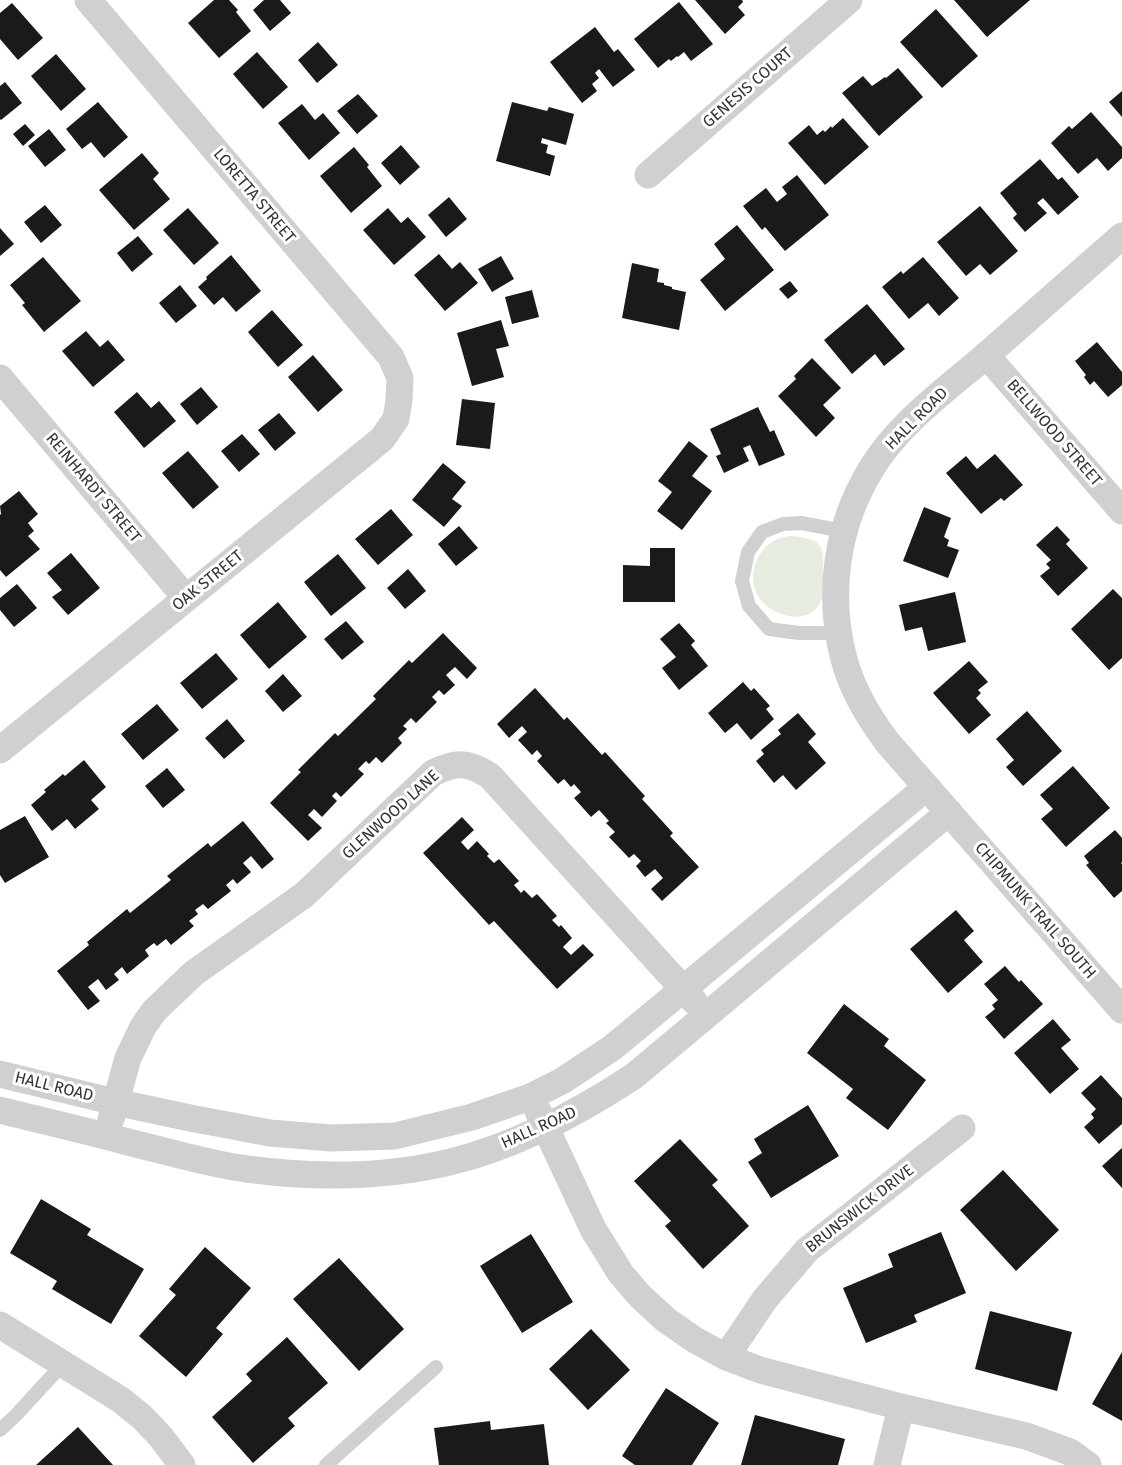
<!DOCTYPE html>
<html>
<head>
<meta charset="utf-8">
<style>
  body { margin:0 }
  canvas { display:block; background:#fff }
</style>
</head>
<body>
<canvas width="1122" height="1465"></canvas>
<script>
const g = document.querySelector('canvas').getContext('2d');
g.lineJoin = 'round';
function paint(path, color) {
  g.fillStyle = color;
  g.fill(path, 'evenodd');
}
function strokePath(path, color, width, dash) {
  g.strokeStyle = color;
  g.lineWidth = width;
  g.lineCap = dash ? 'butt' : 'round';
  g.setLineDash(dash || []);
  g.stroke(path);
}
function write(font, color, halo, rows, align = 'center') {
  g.font = font + ' "Fira Sans",sans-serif';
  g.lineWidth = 6;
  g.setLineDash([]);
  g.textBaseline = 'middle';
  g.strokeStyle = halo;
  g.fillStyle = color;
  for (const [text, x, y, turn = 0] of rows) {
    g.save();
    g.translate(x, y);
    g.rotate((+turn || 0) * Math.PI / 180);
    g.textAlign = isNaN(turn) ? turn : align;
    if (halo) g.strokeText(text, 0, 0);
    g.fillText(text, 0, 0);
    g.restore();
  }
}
paint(new Path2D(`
  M790,536C824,539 824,545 823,577C823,586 824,597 819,605C805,627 768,615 757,594C747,575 757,549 777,539C781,538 786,537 790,536Z`), '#e6ecdf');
paint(new Path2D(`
  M214,0H229L238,10L236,12L251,31L219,58L188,23Z
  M264,0H280L291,13L270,31L253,10Z
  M695,0H742L743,2L738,7L745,15L725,34Z
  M954,0H1030L987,37Z
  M679,2L713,44L691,61L684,52L678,57L677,56L671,61L669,59L658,68L634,39Z
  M12,3L43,38L18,60L0,39V13Z
  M936,9L978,56L942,88L900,42Z
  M595,27L614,52L618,49L635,70L613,87L599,69L595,73L599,78L592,84L597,91L582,103L550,62Z
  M318,42L338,65L317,83L298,60Z
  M257,52L288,87L263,109L233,74Z
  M56,54L86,89L61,111L31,76Z
  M898,68L923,97L879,136L842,93L863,76L872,86L885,77L886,78Z
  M5,82L22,103L1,120L0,119V86Z
  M1122,91V117L1109,102Z
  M358,94L378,116L357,134L337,111Z
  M98,102L128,137L104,158L91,142L82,149L66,129Z
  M512,102L547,111L549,107L574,114L566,145L542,138L541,143L548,145L546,153L555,156L550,176L496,161Z
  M302,104L315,120L323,113L340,133L309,160L278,123Z
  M1091,112L1122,147V158L1108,171L1097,158L1078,174L1051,143L1069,126L1072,129Z
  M843,118L869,147L825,185L788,143L809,125L817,135L823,130L825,132L831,126L832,128Z
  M25,124L35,135L23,146L13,134Z
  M49,129L66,150L45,167L28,146Z
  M401,145L420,167L400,185L381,163Z
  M354,147L369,165L367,167L382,186L351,213L320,176Z
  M142,153L159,173L153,179L170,199L134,230L99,190Z
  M1040,159L1058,180L1062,177L1079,197L1058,215L1043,198L1037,203L1047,213L1025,232L1013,218L1017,214L1000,193Z
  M797,175L829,215L785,251L765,227L762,230L743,206L766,188L777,202L787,194L782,187Z
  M449,197L467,219L446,237L428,215Z
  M45,205L62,225L41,243L24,222Z
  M980,206L1018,251L990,275L980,264L966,276L937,242Z
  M188,208L219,243L194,265L163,230Z
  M388,208L401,223L408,217L426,237L394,265L363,230Z
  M737,225L774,270L725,311L700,280L725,259L714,244Z
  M0,228L14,244L0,256Z
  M138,236L153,254L132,272L117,253Z
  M439,254L452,269L460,262L478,283L445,311L414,275Z
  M231,255L261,291L236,312L223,297L214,305L198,287L207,279L206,277Z
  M501,256L514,279L492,292L478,269Z
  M43,257L81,301L44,332L22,305L25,303L10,285Z
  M923,257L959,298L939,316L928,303L909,319L882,287L901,271L903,274Z
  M632,263L659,269L657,282L664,283V285L672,287V289L686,292L679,330L622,318Z
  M790,281L798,291L788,299L779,289Z
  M180,285L197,306L176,323L159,303Z
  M532,290L539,317L512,324L505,297Z
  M867,304L905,349L884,366L875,354L852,374L824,340Z
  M272,310L303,345L278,367L248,332Z
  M501,320L509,346L496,349L504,377L472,386L457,333Z
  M86,331L100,347L108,340L125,360L93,387L62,351Z
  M1097,342L1122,372V385L1108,397L1094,381L1090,385L1084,377L1086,375L1075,361Z
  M313,355L343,390L318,412L288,377Z
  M812,358L841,388L823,405L835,418L816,437L778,396L796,379L794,376Z
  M201,387L218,407L197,425L180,404Z
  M137,392L151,408L159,401L176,421L144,448L114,412Z
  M462,399L495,403L490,449L456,445Z
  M758,407L770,432L774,430L785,455L759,466L750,445L743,448L749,461L724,473L716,456L721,454L710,429Z
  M279,413L296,433L275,451L258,430Z
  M242,434L260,454L239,472L221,451Z
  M689,441L708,456L692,476L712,491L682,530L657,511L672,492L658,481Z
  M188,451L219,487L193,509L162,473Z
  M995,454L1023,485L1004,501L1001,498L981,514L946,473L966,456L977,469Z
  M443,463L466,482L452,499L462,506L444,527L412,500Z
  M19,491L38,514L28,523L34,531L28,536L40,549L6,577L0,570V515L1,514L0,506Z
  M924,507L951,518L944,537L949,540L947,546L959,550L948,578L903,561Z
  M391,509L413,535L378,565L355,539Z
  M459,526L478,548L456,566L438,544Z
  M1057,526L1070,540L1066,544L1088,568L1058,596L1040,576L1050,568L1046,564L1051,560L1036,545Z
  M650,548H675V602H623V565L650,566Z
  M71,553L100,588L68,615L52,597L62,590L47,573Z
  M338,554L366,588L331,616L304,582Z
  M408,569L426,591L405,609L387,588Z
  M17,584L37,608L14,627L0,610V598Z
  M1113,589L1122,598V658L1109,670L1071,629Z
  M955,592L966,642L928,651L922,627L905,631L899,605Z
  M278,602L307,637L269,669L240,635Z
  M346,621L364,642L342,660L324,639Z
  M679,623L695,641L691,645L708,666L679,690L662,668L676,657L660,639Z
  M443,633L477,668L467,679L455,667L446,675L455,685L444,695L439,690L432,697L437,702L416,723L411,718L403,726L407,729L398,738L402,743L382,763L376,757L369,764L366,761L358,769L364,774L341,797L336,792L332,796L337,801L322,817L314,809L308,815L322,828L308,841L270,803L301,772L298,770L335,733L338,736L376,699L373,696L409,660L412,663Z
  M216,653L238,679L202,709L180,683Z
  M969,661L988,682L978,690L981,693L976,698L991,715L969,734L933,693Z
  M283,674L302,696L283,712L265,691Z
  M743,682L751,691L754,688L770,706L766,709L774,719L751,740L737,723L725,733L708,713Z
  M535,688L564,720L567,717L602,755L605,752L645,796L642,799L673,833L670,836L699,867L662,901L651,889L663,878L655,869L645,877L636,866L641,861L634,854L629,858L609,837L615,832L606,823L609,821L599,810L591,817L574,798L581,792L574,784L571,787L564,779L558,784L537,761L542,756L537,750L532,755L518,740L527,732L522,726L509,738L497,724Z
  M157,704L179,730L143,760L121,734Z
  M1027,711L1062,751L1023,786L1006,767L1014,760L996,739Z
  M798,713L816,734L808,742L826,763L796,790L783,775L774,783L756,761L764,754L761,750L781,734L778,730Z
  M227,719L245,741L224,759L205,738Z
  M84,760L106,787L91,800L99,809L75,829L67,819L52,831L31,805L46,792L44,790L63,774L65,776Z
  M1073,766L1110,808L1066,847L1041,819L1053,809L1040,795Z
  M167,768L185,790L163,808L145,786Z
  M25,816L49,857L5,883L0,875V830Z
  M462,817L474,830L461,842L468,850L477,841L489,854L487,856L494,863L499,859L519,881L514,885L521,893L524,890L532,898L537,894L557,916L552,920L559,927L561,925L572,938L563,947L571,955L583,944L594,955L557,989L494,921L489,925L423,853Z
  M243,821L274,859L262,869L251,856L243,863L251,872L237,884L233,879L226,885L231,891L208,909L203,904L195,910L198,914L189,921L194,926L171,945L166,939L157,946L154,943L145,950L149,956L127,974L122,967L114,974L119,980L106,990L98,979L88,987L100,1001L88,1010L57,971L89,945L87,942L127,909L130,913L171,880L167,876L208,843L211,847Z
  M1115,830L1122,838V862L1121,863L1122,864V891L1114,898L1086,865L1089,863L1084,856Z
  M956,910L974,931L964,940L983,962L948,993L910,949Z
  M1005,966L1019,982L1021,980L1043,1004L1004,1039L985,1017L995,1009L992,1005L998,1000L984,984Z
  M844,1004L889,1039L884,1046L926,1080L888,1130L846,1098L853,1089L807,1053Z
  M1053,1019L1071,1040L1061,1048L1079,1069L1050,1094L1014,1053Z
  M1101,1075L1122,1098V1124L1099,1144L1084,1127L1094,1118L1091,1114L1096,1109L1081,1093Z
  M808,1105L839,1156L771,1198L748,1162L762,1153L754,1139Z
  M680,1139L718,1180L712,1185L749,1226L703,1269L665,1226L671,1221L634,1181Z
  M1122,1148V1188L1102,1166Z
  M1003,1170L1059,1230L1016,1271L960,1210Z
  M41,1199L91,1229L87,1235L144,1269L111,1324L52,1289L57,1281L10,1253Z
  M941,1232L966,1293L914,1315L917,1322L866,1343L843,1288L893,1267L888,1254Z
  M531,1234L573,1302L522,1333L480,1266Z
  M205,1247L251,1288L216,1328L223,1334L186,1377L139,1336L176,1295L169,1289Z
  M339,1258L404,1329L359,1371L293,1299Z
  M990,1311L1072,1332L1057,1391L975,1369Z
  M591,1329L630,1370L588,1410L549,1369Z
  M287,1337L328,1383L288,1418L295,1426L253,1463L212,1417L252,1381L246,1374Z
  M1122,1352V1421L1092,1404Z
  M666,1388L719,1423L692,1465H635L622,1456Z
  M755,1415L845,1439L838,1465H741Z
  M490,1421L491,1430L544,1424L549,1465H439L434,1428Z
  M78,1427L113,1465H36Z`), '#1a1a1a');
strokePath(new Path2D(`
  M838,633H799L769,629L749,606L742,581L748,552L762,532L783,524L801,523L844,531
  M0,1430L16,1415L63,1364
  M326,1465L436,1367`), '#d0d0d0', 14);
strokePath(new Path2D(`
  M648,175L849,0
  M1122,236C1075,277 1029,318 982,359C943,392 896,426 870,471C836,527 827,596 844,659C852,690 869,718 888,743L1122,1010
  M986,355L1122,511
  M0,378L186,598
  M0,750L382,439L396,419L399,400L400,378L391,357L88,0
  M0,1074L115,1102L190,1118L270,1133L331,1138L395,1136L472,1117L530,1097L562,1081L612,1048L927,787
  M0,1110C44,1121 88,1131 132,1143C170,1152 208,1164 247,1169C314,1178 384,1178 450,1162C516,1146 578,1113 634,1076L949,812
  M538,1111L593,1229L621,1274L640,1296L666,1320L695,1340L726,1357L760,1370L901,1407L1026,1436L1070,1452L1088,1465
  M111,1119L128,1058L143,1027L154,1011L194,973L304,895L433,773C456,761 469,762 490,776L694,1001
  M0,1325L121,1400L142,1417L161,1437L182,1465
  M726,1357L765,1299L807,1250L962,1128
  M887,1465L901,1407`), '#d0d0d0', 27);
write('16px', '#333', '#fff', [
  ["GENESIS COURT",748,88,-41],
  ["LORETTA STREET",254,196,50],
  ["HALL ROAD",917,419,-45],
  ["BELLWOOD STREET",1054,433,49],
  ["REINHARDT STREET",93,488,50],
  ["OAK STREET",208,581,-39],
  ["GLENWOOD LANE",391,815,-42],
  ["CHIPMUNK TRAIL SOUTH",1035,911,49],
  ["HALL ROAD",54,1087,14],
  ["HALL ROAD",539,1128,-24],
  ["BRUNSWICK DRIVE",860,1209,-38]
]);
</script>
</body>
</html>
